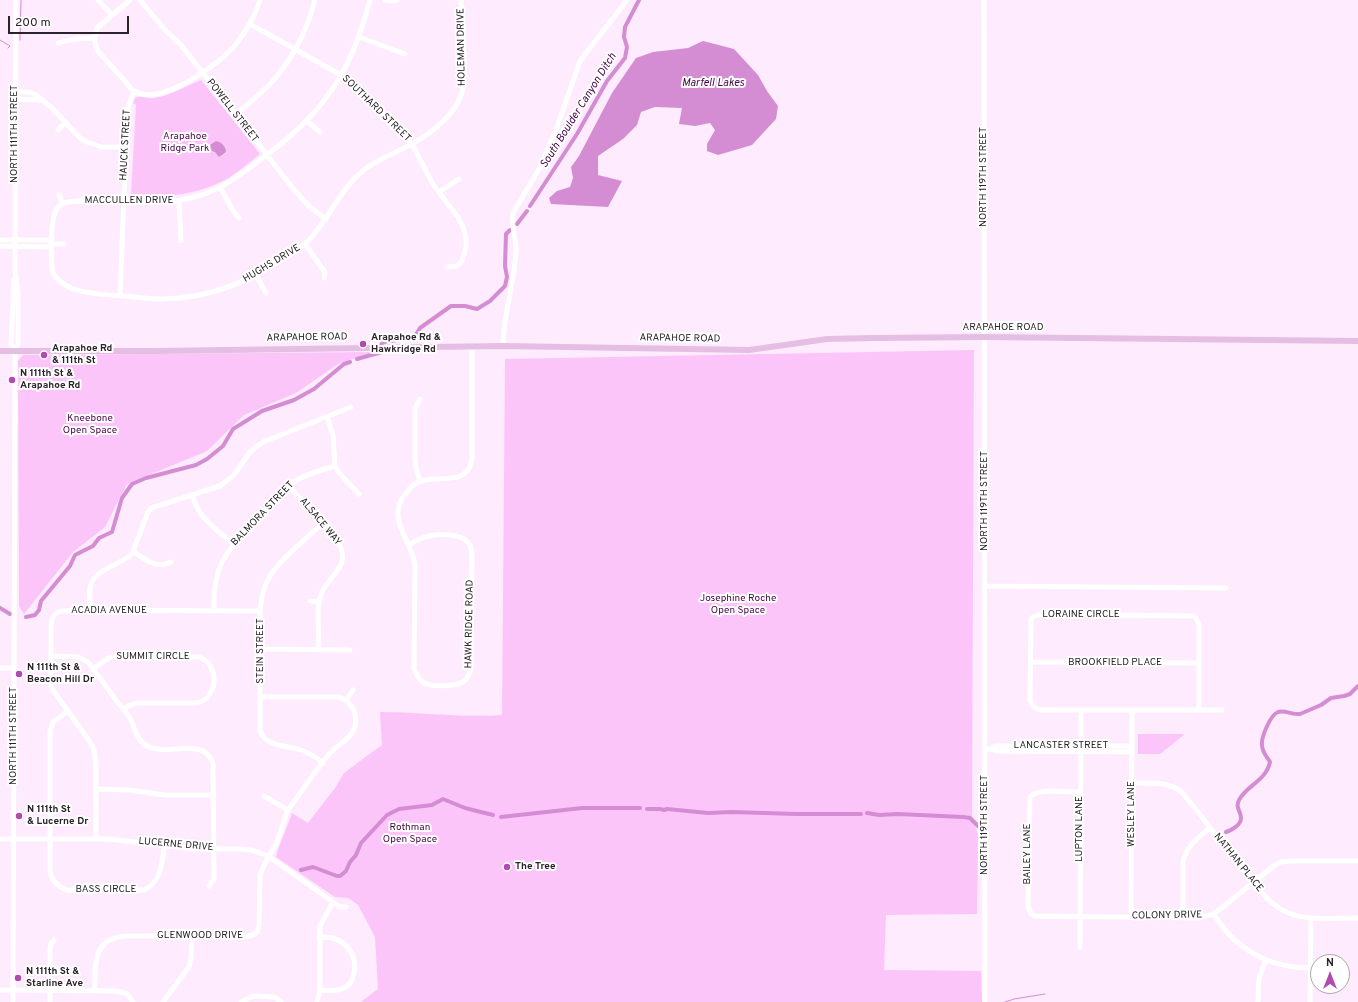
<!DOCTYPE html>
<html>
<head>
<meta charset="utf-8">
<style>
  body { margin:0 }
  #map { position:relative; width:1358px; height:1002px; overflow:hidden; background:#feebfd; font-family:Overpass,sans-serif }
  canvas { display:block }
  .north { position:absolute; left:1310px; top:954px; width:40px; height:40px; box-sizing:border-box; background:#fff; border:1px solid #aaa7a9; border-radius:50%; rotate:0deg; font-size:11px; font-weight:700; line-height:16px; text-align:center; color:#2a2329 }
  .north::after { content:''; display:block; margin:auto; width:14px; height:18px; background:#b04bb1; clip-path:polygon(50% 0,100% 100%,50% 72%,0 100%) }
  .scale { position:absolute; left:8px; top:16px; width:121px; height:18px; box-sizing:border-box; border:2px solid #2a2329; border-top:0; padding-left:5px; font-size:12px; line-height:14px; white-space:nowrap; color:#2a2329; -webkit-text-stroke:3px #fff; paint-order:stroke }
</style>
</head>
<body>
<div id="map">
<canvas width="1358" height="1002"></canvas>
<div class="north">N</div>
<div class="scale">200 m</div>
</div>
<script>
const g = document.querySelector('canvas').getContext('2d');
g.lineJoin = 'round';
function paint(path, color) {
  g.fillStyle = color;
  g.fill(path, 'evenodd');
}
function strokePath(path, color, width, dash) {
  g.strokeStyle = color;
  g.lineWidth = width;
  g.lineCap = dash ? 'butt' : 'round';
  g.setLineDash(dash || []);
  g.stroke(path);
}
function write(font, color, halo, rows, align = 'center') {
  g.font = font + ' Overpass,sans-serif';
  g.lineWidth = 4;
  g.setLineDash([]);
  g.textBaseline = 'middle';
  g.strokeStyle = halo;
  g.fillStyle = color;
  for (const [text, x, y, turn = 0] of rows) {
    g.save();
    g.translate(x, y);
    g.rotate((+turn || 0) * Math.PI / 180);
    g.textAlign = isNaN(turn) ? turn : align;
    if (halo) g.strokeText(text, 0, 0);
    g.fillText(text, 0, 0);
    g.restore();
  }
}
paint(new Path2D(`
  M201,80L260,154C250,162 240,170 230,177C200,195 167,197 133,198L131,194L136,105L133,103L135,98C141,95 147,99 154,98C170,96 186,86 201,80Z
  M974,350L972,818L978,834L977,914L886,915L884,970L981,971L982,1002H361L378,989L375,937L358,905L348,898L335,897L276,857C276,853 290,820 292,813L308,823L335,788L344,773L364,758L382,745L380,712C421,712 461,718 502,715L505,359Z
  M374,352L338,364L296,393L244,415L207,451L127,484L105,527L73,552L24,614L19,606L18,361L23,355Z
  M1138,734H1185L1160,754H1138Z`), '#fcc5fa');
paint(new Path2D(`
  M703,41L734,49L758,75L767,91L778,106L776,119L752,145L718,155L707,151V144L715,130L710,123L695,126L679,124L682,108L655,107L641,112L637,125L623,139L598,156V175L622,181L608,207L551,204L549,198L557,191L570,187L573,178L571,167L579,156L612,93L636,58L653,52L688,48Z
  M216,141C221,142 226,146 226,152L219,157L215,152L212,151L210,145Z`), '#d48dd3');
strokePath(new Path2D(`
  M0,40L10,46L8,48
  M20,40L21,0
  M1005,1002L1014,999L1045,994`), '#d48dd3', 1);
strokePath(new Path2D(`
  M530,206L577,134L607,81L625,58L627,47L624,37L625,27L639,0
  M517,224L527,211
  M381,345L383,342L412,338L417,333L420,328L451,306H465L477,309L490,301L505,286L507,277L505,266L506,234L510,230
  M357,359L382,352
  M0,608L10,614
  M26,617L35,615L39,610L41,601L70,566L75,555L93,546L99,538L112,532L122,498L132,484L146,478L196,465L207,459L223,446L233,429L262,411L294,400L314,389L344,364L350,362
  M647,809H660L664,810L667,809L708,813L732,812L796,814H861
  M867,813L879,815L898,814L963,817L970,818L982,830
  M501,817L582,808H640
  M1226,832C1232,830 1241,825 1241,818C1241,811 1235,808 1239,800C1247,785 1266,781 1270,762C1267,757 1262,752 1262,745C1261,738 1270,715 1278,712C1285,710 1293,715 1300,714L1321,705L1331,698L1344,696L1350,694L1358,686
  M301,870L313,867L337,876H340L346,871L350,862L356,855L361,843L387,815L399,809L432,805L443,799L465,808L493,815`), '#d48dd3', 4);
strokePath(new Path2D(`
  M98,0L112,15
  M130,0L97,28C94,36 94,42 97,50C106,60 115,70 124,80C127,83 130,89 134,91C161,107 220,64 237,43C247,30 255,16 260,0
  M140,0L165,30L181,45L295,191L310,207L326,219
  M370,0C363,26 355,51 341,75C319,114 288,140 252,166C241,174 228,184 216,189C200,197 181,201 164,202C145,203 73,197 62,204C56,207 53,216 53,222C51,232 50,268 54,275C58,281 65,285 71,288C88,294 106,295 124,296C136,297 149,299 161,299C202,299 239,286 273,265C285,258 298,251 308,241C329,219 340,189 364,170C379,158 396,153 412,144C431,133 452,118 461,96C468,77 462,23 461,0
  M385,0L394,1L397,0
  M984,0L985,1002
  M250,24L341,75L383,114L412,144L434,186L458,217L463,227L466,238V247L462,261L457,266L447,267
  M359,37L405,54
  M58,43C70,39 82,38 95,38
  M16,92H28L36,95L51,107L80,138L87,142L102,147H126
  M16,99L42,100
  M236,114C247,105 258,96 268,86C291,63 307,31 315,0
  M307,121L320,132
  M58,130L66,122
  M220,187L232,209L239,218
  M439,192L459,179
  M59,195L63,203
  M179,201L181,241
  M0,240H48L52,244H64
  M305,244L325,272L324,278
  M0,246L48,247L52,244
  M15,271L16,0
  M256,275L266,293
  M14,279L11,344L15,351
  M120,296L127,121L128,108L134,91
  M503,346C503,313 516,280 516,247C516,235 510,224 513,213L539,169L556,130L580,61L627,0
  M420,399L415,409V458L416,468L420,481
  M327,417L333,435L335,466L339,473L359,494
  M289,486L332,534C360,568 325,572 319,601C317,613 319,637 319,650
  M193,495C196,517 218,530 233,544
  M409,545C414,542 420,538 426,537C436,533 463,533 469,544C471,546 471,550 472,553L471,668C470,673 468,678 464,681C457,687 432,687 424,683C418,680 416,673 414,668L415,564C409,535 383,516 410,488C430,468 465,492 472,460V346
  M134,552C145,559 157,570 171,562
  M984,586L1226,588
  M310,601L319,602
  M90,610C90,603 89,595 90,588C92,570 120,565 132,554L148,512L151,508L220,486L234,475L250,452L263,442L351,407
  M214,611C212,557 232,548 265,512C274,502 283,488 295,481C306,474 322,470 335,466
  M261,649L350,650
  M51,656L78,657L88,662C97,674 106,686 115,699C120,705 126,712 130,718C135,728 137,741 147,746C167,757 204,736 213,763L214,879L209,886
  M1031,662L1199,663
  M0,668H14
  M93,669L110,657H199C220,665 219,697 197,703H137L128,706L124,710
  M346,700L353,690
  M1199,710V625L1196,618L1193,616L1041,614L1033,617L1031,620L1030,700C1032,706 1035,709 1041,710C1101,710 1162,710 1222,710
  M68,711L53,722L50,731V871C52,881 57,886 67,890H144C162,882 161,862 165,845
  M985,749H991L997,751L1132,752
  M991,749L996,746H1132
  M323,763C316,757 309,753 301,750C286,745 265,747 260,730V611C261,599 263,587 270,576C280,559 308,537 323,523
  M1132,783C1150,783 1167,781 1182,792L1262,893C1289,925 1320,918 1358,918
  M96,789L129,790L164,795H214
  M1080,792C1068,792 1037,788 1030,797L1028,906L1031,914L1035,916L1197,918L1214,914L1275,865L1281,862L1290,861H1358
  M264,796L288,810
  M0,839H109L195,849H239L251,850L268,856L340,907H346
  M96,839V764L94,750L90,742L53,690L51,684V629C51,620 52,614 61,611L90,610L260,611
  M1214,914C1234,949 1270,968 1310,968
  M1131,917L1132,710
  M1183,917V862C1186,846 1198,838 1210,828
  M319,937C323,937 328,937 332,938C349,942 359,960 353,976C352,982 349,986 344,988C337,992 327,990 320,990
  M1080,947L1081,710
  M0,990L117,991L127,994L133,1002
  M95,991C95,966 92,938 126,936H247C254,936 258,932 259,926L260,876C263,864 270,855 276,844C281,833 283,821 288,810C302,791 315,771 330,753C338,744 349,741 354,729C359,716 353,702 339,697H260
  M13,1002L15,351L18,344V293L15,269
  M50,1002V950L51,944L54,940
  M163,1002L189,967L191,958L192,936
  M241,1002L253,996L275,997L281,1002
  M317,1002L320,990V926L333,902
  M1258,1002L1259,978L1266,960
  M1310,1002L1311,918`), '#fff', 5);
strokePath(new Path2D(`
  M0,351H158L503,346L749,350L827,339L874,338L984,337L1358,341`), '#e5bee4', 6);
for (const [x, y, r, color] of [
  [363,344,4,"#b04bb1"],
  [44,355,4,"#b04bb1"],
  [12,380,4,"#b04bb1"],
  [19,674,4,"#b04bb1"],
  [19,816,4,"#b04bb1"],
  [507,867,4,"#b04bb1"],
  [18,978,4,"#b04bb1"]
]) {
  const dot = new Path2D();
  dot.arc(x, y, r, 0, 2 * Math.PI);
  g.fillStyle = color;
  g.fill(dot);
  strokePath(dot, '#fff', 1.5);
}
write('10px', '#2a2329', '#fff', [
  ["HOLEMAN DRIVE",462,47,-91],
  ["SOUTHARD STREET",376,109,44],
  ["POWELL STREET",232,111,52],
  ["NORTH 111TH STREET",15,134,-90],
  ["HAUCK STREET",126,145,-87],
  ["NORTH 119TH STREET",984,177,-90],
  ["MACCULLEN DRIVE",129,201],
  ["HUGHS DRIVE",272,264,-31],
  ["ARAPAHOE ROAD",1003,328],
  ["ARAPAHOE ROAD",307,338,-1],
  ["ARAPAHOE ROAD",680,339,1],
  ["NORTH 119TH STREET",985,501,-90],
  ["BALMORA STREET",263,514,-46],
  ["ALSACE WAY",320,522,50],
  ["ACADIA AVENUE",109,611],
  ["LORAINE CIRCLE",1081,615],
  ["HAWK RIDGE ROAD",470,624,-89],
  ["STEIN STREET",261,651,-90],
  ["SUMMIT CIRCLE",153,657],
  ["BROOKFIELD PLACE",1115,663],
  ["NORTH 111TH STREET",14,736,-90],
  ["LANCASTER STREET",1061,746],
  ["WESLEY LANE",1132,814,-90],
  ["NORTH 119TH STREET",985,825,-90],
  ["LUPTON LANE",1080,829,-90],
  ["LUCERNE DRIVE",176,845,5],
  ["BAILEY LANE",1028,854,-90],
  ["NATHAN PLACE",1238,863,51],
  ["BASS CIRCLE",106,890],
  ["COLONY DRIVE",1167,916,-1],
  ["GLENWOOD DRIVE",200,936]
]);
write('10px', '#480549', '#fff', [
  ["Arapahoe",185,137],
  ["Ridge Park",185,149],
  ["Kneebone",90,419],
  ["Open Space",90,431],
  ["Josephine Roche",738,599],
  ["Open Space",738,611],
  ["Rothman",410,828],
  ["Open Space",410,840]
]);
write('bold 10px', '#2a2329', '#fff', [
  ["Arapahoe Rd &",371,338],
  ["Hawkridge Rd",371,350],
  ["Arapahoe Rd",52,349],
  ["& 111th St",52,361],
  ["N 111th St &",20,374],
  ["Arapahoe Rd",20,386],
  ["N 111th St &",27,668],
  ["Beacon Hill Dr",27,680],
  ["N 111th St",27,810],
  ["& Lucerne Dr",27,822],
  ["The Tree",515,867],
  ["N 111th St &",26,972],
  ["Starline Ave",26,984]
], 'left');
write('italic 11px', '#48064a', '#fff', [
  ["Marfell Lakes",713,84],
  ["South Boulder Canyon Ditch",579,111,-58]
]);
</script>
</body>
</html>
